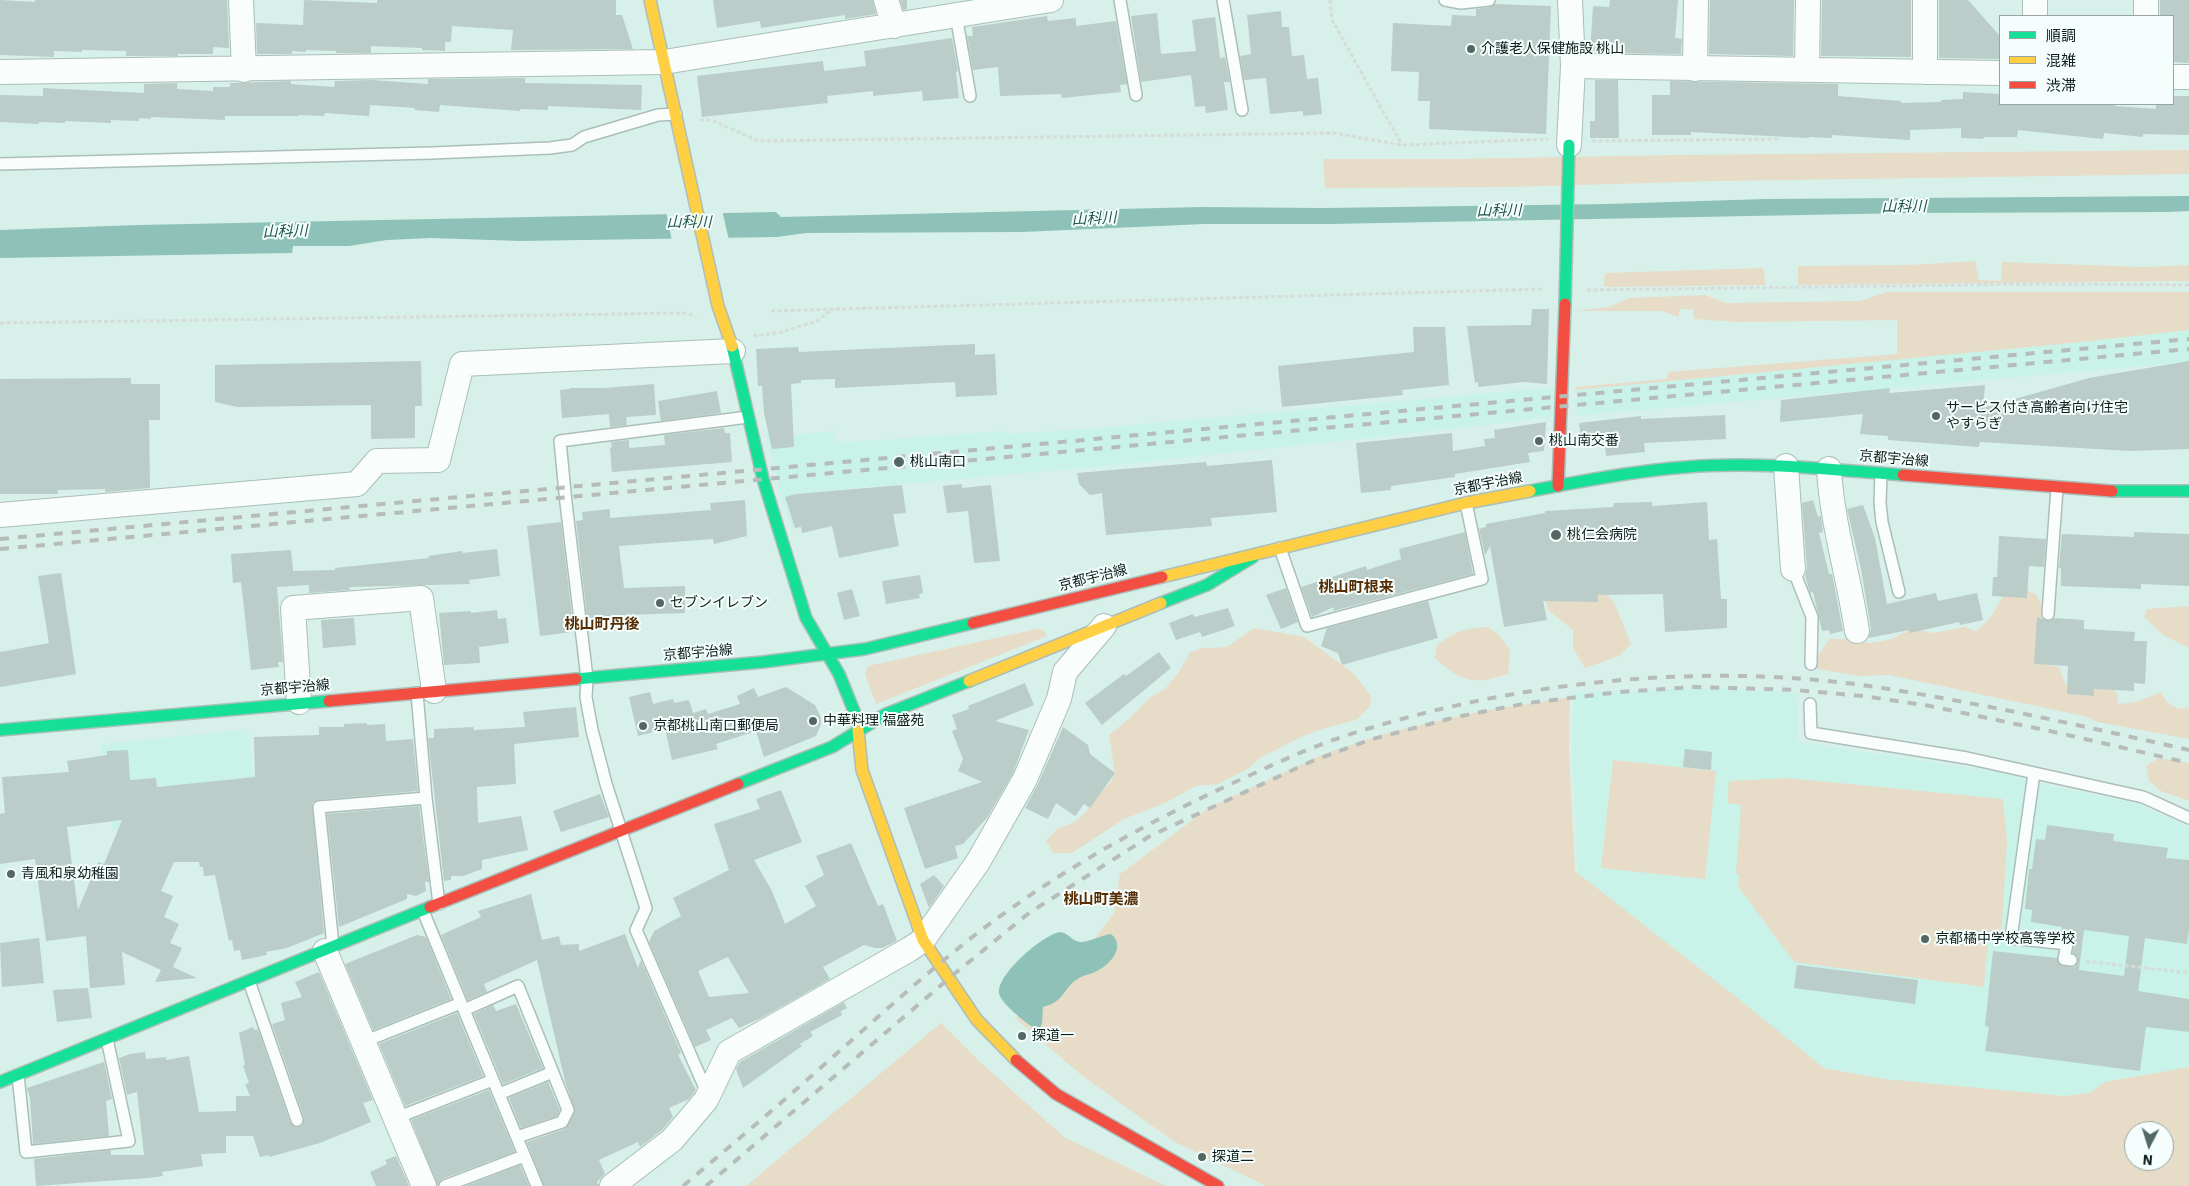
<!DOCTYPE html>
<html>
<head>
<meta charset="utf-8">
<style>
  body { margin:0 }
  #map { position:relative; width:2189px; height:1186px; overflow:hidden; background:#d8f0ea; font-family:"IBM Plex Sans","Noto Sans JP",sans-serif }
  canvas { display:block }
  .legend { position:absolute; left:1999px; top:15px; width:175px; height:90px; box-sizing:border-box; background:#f5fefc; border:1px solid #98a5a2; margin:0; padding:6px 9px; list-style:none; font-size:15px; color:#0d1f1b }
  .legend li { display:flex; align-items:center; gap:10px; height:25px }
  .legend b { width:25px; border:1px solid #98a5a2 }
  .north { position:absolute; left:2124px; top:1121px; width:50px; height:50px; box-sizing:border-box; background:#f5fefc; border:1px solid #98a5a2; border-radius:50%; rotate:185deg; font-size:14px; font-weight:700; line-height:20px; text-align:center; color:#0d1f1b }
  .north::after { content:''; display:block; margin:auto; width:18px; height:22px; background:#546863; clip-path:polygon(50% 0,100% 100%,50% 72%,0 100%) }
</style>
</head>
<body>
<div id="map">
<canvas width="2189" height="1186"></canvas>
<ul class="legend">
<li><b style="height:6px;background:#16e098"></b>順調</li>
<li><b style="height:6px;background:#ffcf43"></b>混雑</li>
<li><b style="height:6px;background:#f24e42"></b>渋滞</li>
</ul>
<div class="north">N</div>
</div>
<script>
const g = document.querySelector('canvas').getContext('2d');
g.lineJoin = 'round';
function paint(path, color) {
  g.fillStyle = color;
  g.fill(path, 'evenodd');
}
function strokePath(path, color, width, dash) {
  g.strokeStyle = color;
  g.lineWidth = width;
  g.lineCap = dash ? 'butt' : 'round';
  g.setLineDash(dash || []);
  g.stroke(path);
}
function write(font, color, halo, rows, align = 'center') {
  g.font = font + ' "IBM Plex Sans","Noto Sans JP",sans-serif';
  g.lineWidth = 4;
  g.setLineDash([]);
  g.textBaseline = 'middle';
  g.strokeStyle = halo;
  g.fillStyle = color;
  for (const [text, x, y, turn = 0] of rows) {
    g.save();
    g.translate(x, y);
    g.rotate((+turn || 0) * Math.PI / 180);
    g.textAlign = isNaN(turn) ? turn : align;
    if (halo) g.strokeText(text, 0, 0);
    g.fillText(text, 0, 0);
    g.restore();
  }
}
paint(new Path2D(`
  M2189,331V362L1575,416L1577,389L1928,352Z
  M1556,387L1553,416L1479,426L1105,466L848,489L825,520L793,529L782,498L766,432L784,430L785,436L835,431L836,443L1006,431V434L1098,428Z
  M1717,688L1797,693L1798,742L2004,773L2052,786L2138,804L2189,827V1071L2092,1096L2066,1099L1887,1083L1827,1072L1578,874L1572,753L1574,692Z
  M248,729L257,812L113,830L101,744Z`), '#c9f2e8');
paint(new Path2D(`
  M2189,150V174L1718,181L1508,187L1325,188L1323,159H1457L1676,155Z
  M1975,261L1979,280L2001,281L2002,262L2143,267L2189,265V281L1798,285V266L1910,265Z
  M1763,268L1766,285L1604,287L1605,273Z
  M1887,292H2189V330L2071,343L1575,390L1576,387L1667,379L1668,372L1897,354V320L1739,322L1694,319L1693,309H1680L1678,317L1662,311H1575L1609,307L1629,298L1705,295L1726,303L1860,301Z
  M2025,589L2037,595L2044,611L2035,663L2059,667L2065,683L2078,695L2107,686L2117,693L2118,704L2136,702L2161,692L2166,701L2178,709L2189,707V739L2098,722L2084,716L1889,675L1858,676L1817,669L1816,659L1829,639H1849L1870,643L1892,639L1911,629L1935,633L1964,627L1977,631L1991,617L2005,593Z
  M1542,593L1607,595L1614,602L1631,644L1619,656L1585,668L1573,648V630L1549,611Z
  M2189,606V648L2163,635L2144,617L2147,609Z
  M1488,627L1499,635L1510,650L1508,674C1472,685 1463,683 1435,658L1437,645C1456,632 1464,628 1488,627Z
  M1254,628L1304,637L1353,673L1371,696L1370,707L1356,720L1325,728L1301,737L1260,758L1249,768L1218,784L1196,786L1165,803L1124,819L1072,853H1053L1046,841L1057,829L1075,822L1090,808L1094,799L1109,784L1115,773L1109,735L1130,718L1149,698L1165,689L1179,672L1190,652L1204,648L1227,647Z
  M1037,629H1042L1047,636L876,704L865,674L868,666Z
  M1570,697L1569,750L1575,871L1741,1001L1824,1068L1884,1079L2064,1096L2089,1093L2105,1082L2189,1067V1186H1266L1173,1141L1080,1074L1015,1018L1054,991L1114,913L1120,874L1210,807L1324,754L1377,736L1429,723L1482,711ZM2134,1131H2164V1161H2134Z
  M2158,758L2189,763V801L2161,791L2149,781L2146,766Z
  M1613,760L1716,771L1705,879L1601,868Z
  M1788,778L2003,799L2007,841L2001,941L1988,940L1984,987L1794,962L1738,886L1739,874H1736L1741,805L1727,803L1729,781Z
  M941,1023L977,1059L1064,1137L1166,1186H746Z`), '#e7dcc8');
paint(new Path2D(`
  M2189,196V211L2168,212L1909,213L1329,224H1205L1022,232L806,233L777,237L520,241L431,238L387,240L349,246H293L292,253L0,258V230L138,225L776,212L781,217L1202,207L1324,208L1607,204L1765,199Z
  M1059,932C1069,932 1071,941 1080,942C1086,943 1102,935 1111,934C1126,946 1111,964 1097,971C1092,974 1084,975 1079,978C1062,988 1066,1001 1043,1007L1042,1024L1040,1028H1034C1025,1022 1001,1004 999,993C997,974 1042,936 1059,932Z`), '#8ec2b8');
paint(new Path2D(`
  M722,210L729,240L672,241L666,211Z`), '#d8f0ea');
paint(new Path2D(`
  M0,0L35,2V0H227L229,48L213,47V54H178V56H126V51L82,50V52L54,51V57L0,55Z
  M304,0L377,3V0H616V15H622L633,49L511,50L513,30L452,26L451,42H445V51L422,50V48L371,46V53H336V51L306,50V52L292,51V54H257L256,23L303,25Z
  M713,0H873L876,14L845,19V15L761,28L760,21L717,28Z
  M900,0H907V9L903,10Z
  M1610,0H1678L1675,38L1682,39L1681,54L1590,53L1593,6L1609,7Z
  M1710,0H1794L1793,56L1709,54Z
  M1822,0H1911V57L1821,56Z
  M1939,0H1968L2000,36V59L1939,58Z
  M2160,0H2189V63L2173,62V16H2160Z
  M1495,4L1551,6L1546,134L1429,129L1430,101H1418L1419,72L1391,71L1393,23L1451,26L1452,15L1476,16V9L1490,7Z
  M1281,11L1282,27H1289L1292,56L1304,55L1307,79L1318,78L1322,114L1303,116V111L1270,114L1266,78L1244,80L1240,56L1251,54L1247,15Z
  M1157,13L1161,54L1196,51L1192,20L1215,17L1220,58L1225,57L1230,82H1224L1228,110L1206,113L1205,106L1195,107L1191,75L1141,82L1131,16Z
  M1047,16L1048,21L1076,18V26L1116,21L1127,84L1120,85L1121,92L1062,98L1061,94L1000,96L998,67L973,70L967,36H973L972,27Z
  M952,38L958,71L956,72L959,98L923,101L922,91L873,96V91L827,96L828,103L702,117L697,76L823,61L824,71L866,66L864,51Z
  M525,78V83L642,85L641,110L548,106V110L520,109V111L440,105L439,112L415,110V108L370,105L369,116L325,113L324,116L299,115V116H225V120L151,117V119L139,118V121L111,120V123L65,121V123L39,122V124L0,122V95L43,96V88L144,93V84L177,83V89L213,91V87H230V83L291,81V84L334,87L335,81L371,80L428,84V79Z
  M1595,80H1618L1619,138H1590V121H1595Z
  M1670,81L1838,84V96L1901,101V103L1941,102V100L1963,99V92L2000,94V104H2115V106L2156,109V104H2173V96H2189V135L2143,134V137L2104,133L2103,139L2018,130L2017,137H1984L1983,139L1961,138V128L1910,130V140L1832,135V138L1809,137V138L1691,132V135H1652V95H1670Z
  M1532,309H1549L1547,384L1524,382L1478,387V382L1475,383L1467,326L1531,325Z
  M1413,327H1445L1449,385L1402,390L1403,395L1282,407L1278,366L1414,352Z
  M975,344V355L995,354L997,395L956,397L955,382L835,388V379L801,380V383L791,384L794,447L772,449L764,413L762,386H758L756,349L798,347L799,352Z
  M421,361L422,406H415V438L371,439V405L237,407L215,402V365Z
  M2189,361V449L2129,451L1980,442L1979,447L1888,440V436L1860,434L1863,414L1780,422L1781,400L1890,388L1889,393L1985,385L1983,408L2089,378Z
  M131,378V384H160V420H149L150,488L105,492V489L58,490V494H0V379Z
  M654,384L656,415L626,417L627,425L610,427L609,414L562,418L560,390L570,389V388H604Z
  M717,391L721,413L661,421L658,401Z
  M1725,415L1726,439L1644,443L1645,452L1606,456L1605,445L1582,447L1579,423L1641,416V419Z
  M1546,422L1544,451L1528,453L1530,462L1455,474V477L1391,486V490L1361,493L1356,443L1452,433L1453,451L1485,446L1484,439L1495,438L1494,430Z
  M724,428L725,433H730L732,462L612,472L610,448L612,447L611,442L629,440V448L665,445L664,435Z
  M1272,460L1277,512L1211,518L1212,526L1106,535L1102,493L1090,495L1079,484L1077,473L1206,462L1207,466Z
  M962,484V488L991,485L1000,561L974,563L968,511L947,513L943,486Z
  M902,485L906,513L893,514L899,546L839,558L832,526L802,533L801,527L795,528L785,497L796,494Z
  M745,500L747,536L714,544L713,539L619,546L624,588L685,586V613L624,615L625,624L588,625L576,521L583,520L582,512L610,509V518L711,510L710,503Z
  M1813,500L1818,517L1821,516L1823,532L1819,533L1829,574H1832L1843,631L1830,634L1829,630L1822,631L1813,592L1810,593L1805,575L1807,568L1802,503Z
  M1652,502V506L1707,502L1709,540L1717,539L1721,599H1727V628L1665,632L1663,594L1598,595V602L1543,601L1547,620L1504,627L1490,546L1485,555L1479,529L1486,527V524L1545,513V511L1613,507L1614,503Z
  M1863,505L1875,538L1887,604L1936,593L1938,601L1977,593L1983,620L1960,625L1959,622L1910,633L1909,630L1868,638L1871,629L1861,569L1847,509Z
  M561,522L573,625H571L572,632L540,636L527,526Z
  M1465,532L1473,574L1333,611L1334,607L1312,617L1301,587L1366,566L1367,570L1401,559L1399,549Z
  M2134,532L2189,534V586L2141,584V589L2061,586V568H2059L2062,534L2134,537Z
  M1999,536L2046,539L2044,567L2029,566L2027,598L1992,596L1993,577H1997Z
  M497,549L500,576L469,580L470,584L349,587L350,590L309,593V585L277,587L283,662H278L279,667L251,670L241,582L233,583L231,554L291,550L293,571L335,570V568L429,558L428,556L462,551L463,553Z
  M61,573L76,674L0,687V652L49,643L38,576Z
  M920,575L923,593L919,594L920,598L886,604L882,581Z
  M1286,588L1298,622L1281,629L1266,595Z
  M852,589L860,616L844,620L837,593Z
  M1428,601L1438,638L1342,665L1338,653L1321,646L1327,628Z
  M1228,608L1235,626L1202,637L1200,632L1176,640L1169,623L1193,614L1194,617Z
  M497,610L498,619L506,618L509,643L479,647L480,663L444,665L439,613L471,611V613Z
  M2037,617L2048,621L2054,618L2084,620V629L2135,632L2134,641H2147L2145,684L2134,683V691L2094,689V696L2067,694L2068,666L2034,664Z
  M354,618L356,645L323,648L321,620Z
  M1159,652L1171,668L1102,725L1085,703L1124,674L1126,676Z
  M1025,683L1034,705L995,721L1029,730L1013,773L987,818L963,844L955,846L958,858L925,869L904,808L982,782L958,771L963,759L952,731L957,729L952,715L969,709L968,706Z
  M786,687L815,705L821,718V724L816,736L764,757L756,731L716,744L718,749L672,760L665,729L638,736L629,697L650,692L653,704L673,699L674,703L689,700L693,713L706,709L708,714L740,704L737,696L754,688L758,697Z
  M576,707L579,737L514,744L516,784L477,787L478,823L521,816L528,850L482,860V869L463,876H451V880L444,881L428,738H434V729L473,727L474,730L525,727L523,712Z
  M367,723V725L385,724L386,741L413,739L418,791L318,800L312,803L324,933L287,948L266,952L267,955L242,960L240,950L234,951L232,940L229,941L215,875L204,876L203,867H200L199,862H174L161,891L173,896L164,917L179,924L170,943L182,948L173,967L197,978L155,982L161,970L122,952L125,985L90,988L86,936L46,941L35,859L0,864V814L5,813L2,777L69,772L67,761L107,755V751L128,750L130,780L156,778L157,787L255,777L254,737L319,735V727H344V724ZM122,820L104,864L98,862L78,910L67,827Z
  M1063,727L1088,745L1090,754L1115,773L1090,808L1084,804L1075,816L1056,803L1048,819L1025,808L1038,784Z
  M1685,749L1712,752L1711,770L1683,767Z
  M781,790L802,842L754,860L772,891L785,924L816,906L805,886L824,875L816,856L851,843L878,906L883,904L897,941L882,948H875L864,945L823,967L830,979L763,1017L739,1028L732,1018L706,1030L711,1040L695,1047L649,942L654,931L681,916L673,898L729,870L714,824L760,809L756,799ZM728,957L749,993L709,997L698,971Z
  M600,794L609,817L561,832L553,811Z
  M419,806L429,882H425L426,891L416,896L407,894V899L339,927L327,814Z
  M2047,825L2114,834L2113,841L2168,848L2166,858L2189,860V929L2187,944L2145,938L2138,991L2189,999V1032L2146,1027L2140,1071L1985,1051L1989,1027L1985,1026L1993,951L2057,958L2060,965L2070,967H2074L2078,962V957L2073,953L2074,941L2068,937L2061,936L2062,927L2031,922L2032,910L2025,909L2029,869H2032L2036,839L2045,840ZM2084,930L2129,936L2124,976L2079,970Z
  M934,875L944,886L929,908L920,884Z
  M531,894L542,940L559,936L561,945L579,944V951L625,934L638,968L641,960L681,1053L678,1055L696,1090L689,1099L669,1108L673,1117L662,1130L640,1147L638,1142L599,1160L605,1174L597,1182L599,1186H544L527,1142L565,1129L575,1111L565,1081L537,960L484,984L487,992L468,1000L441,935L481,917L478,911Z
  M417,935L426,937L451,999L373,1030L345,964Z
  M39,938L44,983L2,987L0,943Z
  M1797,965L1918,980L1915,1004L1794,988Z
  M319,972L373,1100L363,1103L371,1122L320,1143L269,1157V1155L260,1157L253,1136H226V1153L201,1154L203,1166L162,1172L163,1176L148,1178L36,1186L34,1159L111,1150V1155H144L137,1092L127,1095L119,1058L130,1054L145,1052L146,1059L166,1057V1060L189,1056L199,1112L236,1111V1096H250L245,1084L249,1083L243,1066L245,1065L239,1033L253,1027L254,1030L258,1029L290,1122L295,1127L302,1125L304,1118L272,1024L285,1020L281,1003L302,997L295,982Z
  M88,988L92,1018L57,1022L53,990Z
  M844,1002L847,1008L841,1011L842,1015L810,1032L813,1036L800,1044L802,1046L743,1088L736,1069L740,1062Z
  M516,1004L543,1068L503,1084L474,1014L493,1005L496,1011Z
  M457,1013L483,1076L405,1106L379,1044Z
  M104,1062L112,1099L106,1101L109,1136L33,1144L30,1098L27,1088Z
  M548,1082L560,1110L557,1116L521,1128L509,1098Z
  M489,1090L515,1152L442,1179L437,1186L411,1120Z
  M396,1156L409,1186H376L370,1172L387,1164L385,1160Z
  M520,1165L529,1186H466Z`), '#bacdc8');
const lane = new Path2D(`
  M1120,0L1136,95
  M1223,0L1242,110
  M1445,0L1461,3L1489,0
  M956,15L970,96
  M0,164L432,153L550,148L572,145L584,137L658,115L676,114
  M1881,474L1880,503L1882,522L1899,592
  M1280,548L1307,626L1482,579L1466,503
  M1793,569L1812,617L1811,664
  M2048,614L2057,488
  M417,693L426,798L439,904
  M1810,704L1811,733L1967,758L2143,797L2189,818
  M2034,773L2011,938L2067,944L2064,959L2071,960
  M423,911L537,1186
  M333,946L319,807L426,798
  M249,981L297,1120
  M464,1010L518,986L568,1110L562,1122L517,1137
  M363,1042L461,1003
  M18,1075L26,1152L129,1141L107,1039
  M499,1094L553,1072
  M708,1095L636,930L646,908L606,784L592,730L586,697L587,678L566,503L560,441L748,417
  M396,1118L493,1080
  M445,1186L524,1156`);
const street = new Path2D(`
  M241,0L244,70
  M886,0L894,26
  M1925,0V72
  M2035,16V0
  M2146,16V0
  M1573,66L2000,73
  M1695,69L1696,0
  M1807,70L1808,0
  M0,72L664,62L1051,0
  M2173,77H2189
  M1569,145L1573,66L1570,0
  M1786,466L1793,569
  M1829,469C1832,524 1849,577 1857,631
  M0,515L357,484L377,461L438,460L462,364L733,351
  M299,702L293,608L421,598L434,691
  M325,951L424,1186
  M612,1186L672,1140L706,1100L729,1052L910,949L923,940L978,862L1025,779L1059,699L1065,672L1104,626`);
const fast = new Path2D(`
  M1565,304L1569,145
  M732,346L763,479L806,618L839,674L856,716L858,730
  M1530,491C1582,481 1634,471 1687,467C1759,461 1832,470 1903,475
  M2112,491H2189
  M1161,603L1207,585L1253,557
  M576,679L763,662L865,649L973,623
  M0,730L329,701
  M738,784L832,747L886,714L969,681
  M0,1082L430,907`);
const slow = new Path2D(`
  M650,0L718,306L732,346
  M1162,577L1466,503L1530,491
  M969,681L1161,603
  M858,730L862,770L923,940L977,1020L1016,1060`);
const jam = new Path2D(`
  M1903,475L2112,491
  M1558,486L1565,304
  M973,623L1162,577
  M329,701L576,679
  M430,907L738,784
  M1016,1060L1056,1094L1218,1186`);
strokePath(lane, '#abbeba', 14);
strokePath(street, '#abbeba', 26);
strokePath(fast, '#abbeba', 14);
strokePath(slow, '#abbeba', 14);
strokePath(jam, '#abbeba', 14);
strokePath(new Path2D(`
  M1330,0L1332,20L1402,145
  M700,120H711L759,141L1333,133L1402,145L1548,139
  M1592,141L1781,139
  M1587,290L2039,284L2189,285
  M771,311L1543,289
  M0,323L686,313L696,316
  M753,336L782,332L817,321L830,311
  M2086,961L2189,973`), '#d5dcda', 3, [4, 2.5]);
strokePath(lane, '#f9fdfc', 11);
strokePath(street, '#f9fdfc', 24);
strokePath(fast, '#16e098', 11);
strokePath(slow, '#ffcf43', 11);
strokePath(jam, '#f24e42', 11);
strokePath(new Path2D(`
  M0,539L2189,339
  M0,549L2189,349
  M683,1186C734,1143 785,1100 835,1055C885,1011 935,965 988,925C1065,868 1146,823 1233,783C1266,768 1299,752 1333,740C1500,683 1695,661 1869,686C1977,702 2083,726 2189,750
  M706,1186L953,975L1029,913L1150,836L1310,762L1369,740L1456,717L1528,703L1620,692L1694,687L1796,690L1863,696L1930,706L2059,733L2189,763`), '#b6bcba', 4, [9, 9]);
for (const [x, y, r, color] of [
  [1471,49,5,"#546863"],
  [1936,416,5,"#546863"],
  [1539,441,5,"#546863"],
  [899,462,6,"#546863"],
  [1556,535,6,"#546863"],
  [660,603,5,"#546863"],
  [813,721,5,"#546863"],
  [643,726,5,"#546863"],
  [11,874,5,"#546863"],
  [1925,939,5,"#546863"],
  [1022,1036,5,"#546863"],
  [1202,1157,5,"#546863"]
]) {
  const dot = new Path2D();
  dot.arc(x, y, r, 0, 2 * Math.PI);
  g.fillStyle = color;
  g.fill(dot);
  strokePath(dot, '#f5fefc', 2);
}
write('14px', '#0d1f1b', '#f5fefc', [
  ["介護老人保健施設 桃山",1481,49],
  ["サービス付き高齢者向け住宅",1946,408],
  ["やすらぎ",1946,424],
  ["桃山南交番",1549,441],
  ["桃山南口",910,462],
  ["桃仁会病院",1567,535],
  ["セブンイレブン",670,603],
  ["中華料理 福盛苑",823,721],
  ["京都桃山南口郵便局",653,726],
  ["青風和泉幼稚園",21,874],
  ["京都橘中学校高等学校",1935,939],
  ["探道一",1032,1036],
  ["探道二",1212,1157]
], 'left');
write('14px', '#0d1f1b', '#f5fefc', [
  ["京都宇治線",1894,459,5],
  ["京都宇治線",1488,484,-11],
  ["京都宇治線",1093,578,-14],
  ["京都宇治線",698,653,-5],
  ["京都宇治線",295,688,-5]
]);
write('italic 15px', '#1f564c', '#f5fefc', [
  ["山科川",1904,207,-1],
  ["山科川",1499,211,-1],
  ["山科川",1094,219,-3],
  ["山科川",689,223],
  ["山科川",285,232,-2]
]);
write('bold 15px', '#562c02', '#f5fefc', [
  ["桃山町根来",1356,588],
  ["桃山町丹後",602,625],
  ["桃山町美濃",1101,900]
]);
</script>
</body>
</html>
